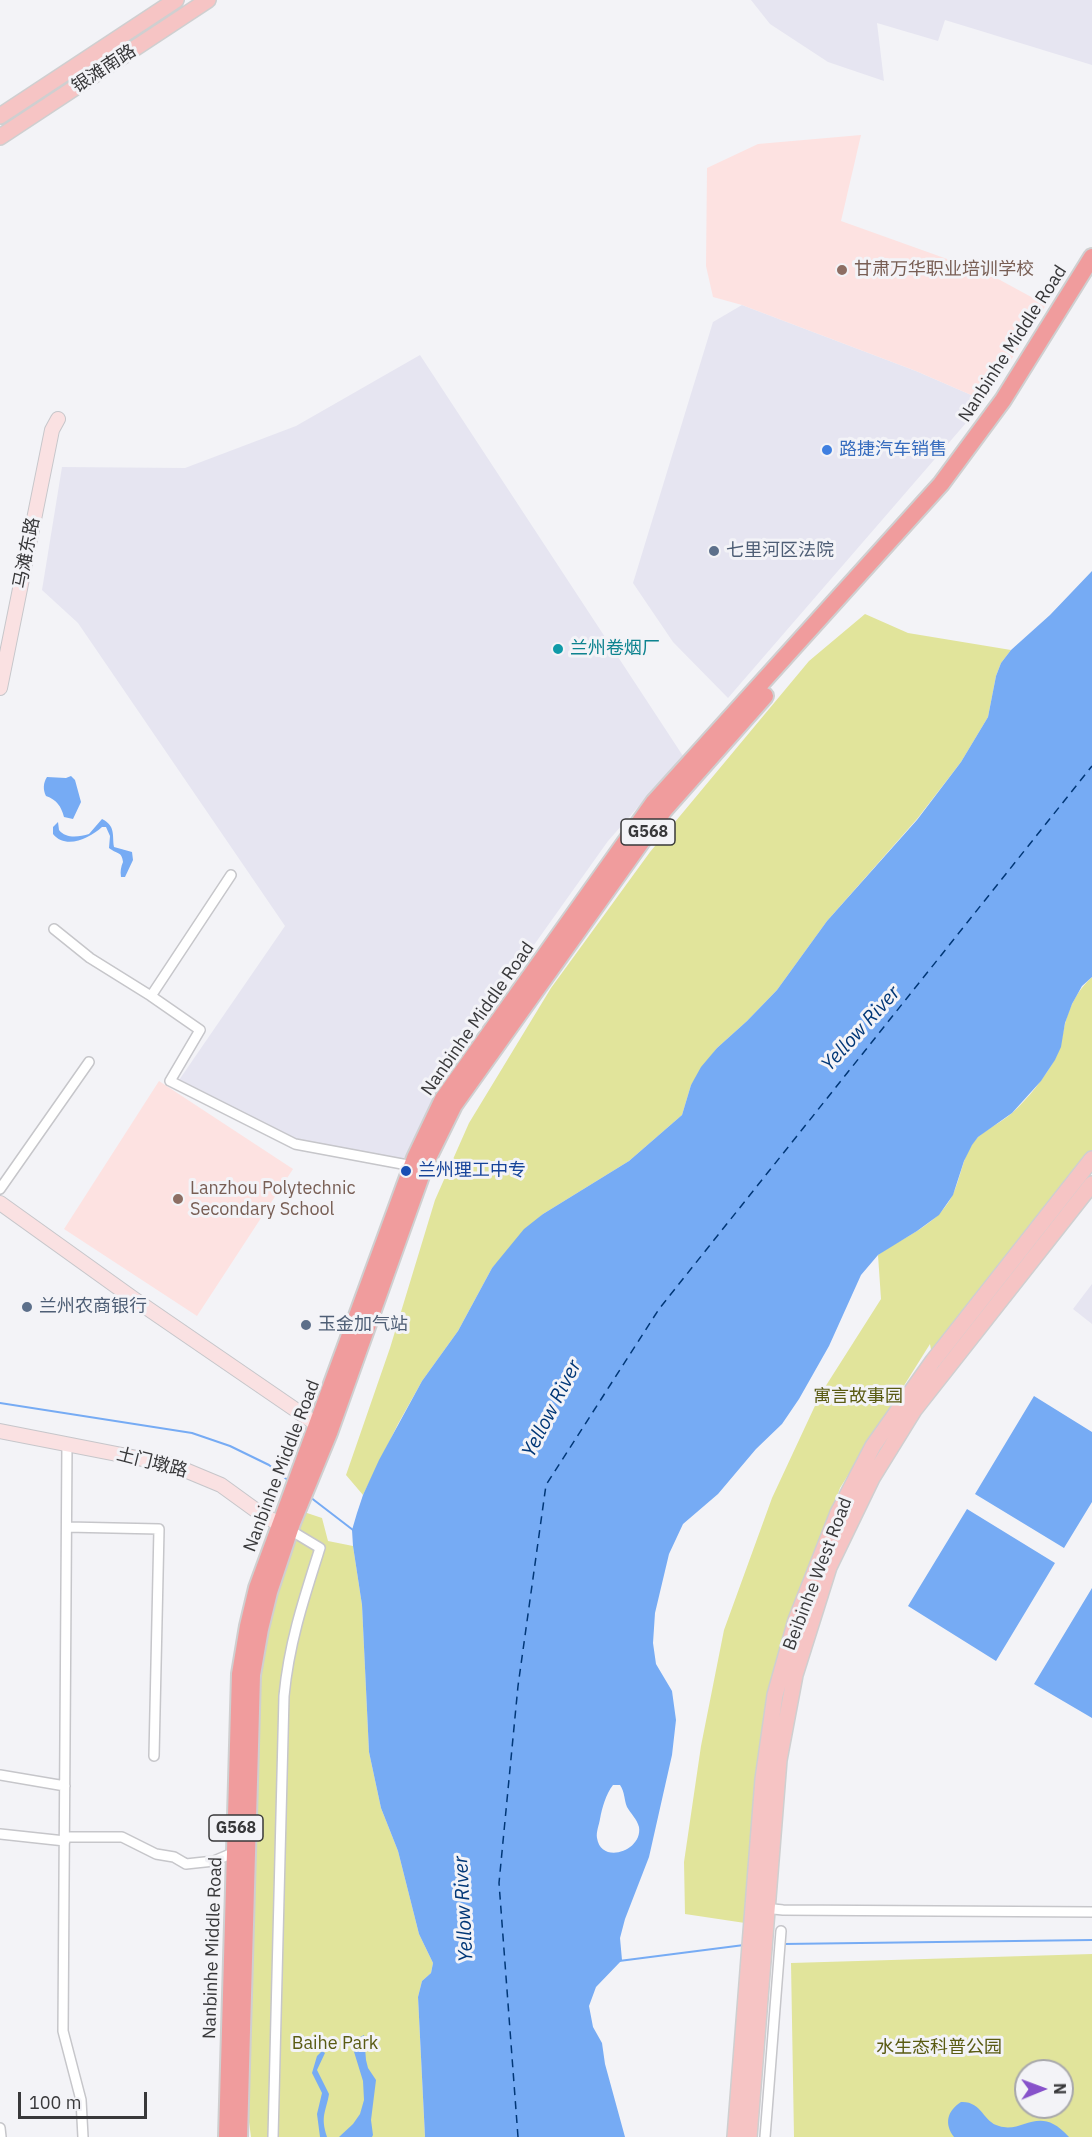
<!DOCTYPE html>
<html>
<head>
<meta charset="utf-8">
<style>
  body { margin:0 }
  #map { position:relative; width:1092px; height:2137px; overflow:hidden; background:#f3f3f7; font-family:"IBM Plex Sans",sans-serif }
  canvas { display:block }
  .north { position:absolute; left:1014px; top:2059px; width:60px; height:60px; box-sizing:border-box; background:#f3f3f7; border:2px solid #a8a8ab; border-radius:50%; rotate:89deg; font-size:16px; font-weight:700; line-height:24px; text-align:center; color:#38383a }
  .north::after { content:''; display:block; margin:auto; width:21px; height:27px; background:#8752ca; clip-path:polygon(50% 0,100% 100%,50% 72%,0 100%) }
  .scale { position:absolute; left:18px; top:2092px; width:129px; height:27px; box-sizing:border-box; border:3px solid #38383a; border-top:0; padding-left:8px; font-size:18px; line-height:21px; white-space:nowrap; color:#38383a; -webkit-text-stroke:4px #f3f3f7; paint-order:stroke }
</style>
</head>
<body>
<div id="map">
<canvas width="1092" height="2137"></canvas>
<div class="north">N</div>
<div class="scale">100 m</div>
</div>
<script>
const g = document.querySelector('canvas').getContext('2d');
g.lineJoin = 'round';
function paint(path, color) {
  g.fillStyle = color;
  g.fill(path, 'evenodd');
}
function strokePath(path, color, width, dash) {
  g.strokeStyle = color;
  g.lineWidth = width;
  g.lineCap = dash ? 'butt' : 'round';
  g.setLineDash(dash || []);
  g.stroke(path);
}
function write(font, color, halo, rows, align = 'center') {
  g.font = font + ' "IBM Plex Sans","Noto Sans SC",sans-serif';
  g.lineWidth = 6;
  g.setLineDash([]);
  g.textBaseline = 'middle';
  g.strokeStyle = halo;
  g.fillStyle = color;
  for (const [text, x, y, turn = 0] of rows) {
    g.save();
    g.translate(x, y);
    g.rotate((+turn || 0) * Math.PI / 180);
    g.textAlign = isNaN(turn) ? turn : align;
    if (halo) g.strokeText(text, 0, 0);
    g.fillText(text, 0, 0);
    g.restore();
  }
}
paint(new Path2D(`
  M751,0H1092V65L945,20L938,41L877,23L884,81L828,62L770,24Z
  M742,305L916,371L985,401L728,698L673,642L633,583L713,322Z
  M420,355L683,756L608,841L462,1046L406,1164L299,1144L177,1083L285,926L78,623L42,590L62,467L185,468L296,426Z
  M1092,1284V1324L1073,1309Z`), '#e6e5f1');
paint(new Path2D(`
  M861,135L841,221L989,274L1046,305L985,401L916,371L742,305L713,297L706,266L707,168L758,144Z
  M159,1081L293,1169L197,1316L64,1229Z`), '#fde2e1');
paint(new Path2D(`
  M865,614L908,633L1011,650L1001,663L996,676L988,717L961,762L917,819L827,921L777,990L747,1021L717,1048L691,1085L682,1115L629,1161L543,1214L492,1268L458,1331L422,1381L398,1424L363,1495L346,1475L390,1348L435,1200L469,1123L551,988L650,852L809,661Z
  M1092,977V1159L933,1361L930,1344L840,1488L773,1671L755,1802L745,1923L685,1914L684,1862L701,1746L724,1630L772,1498L820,1395L881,1299L878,1255C904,1236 937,1226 952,1196C962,1177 962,1153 978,1137C988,1128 1002,1122 1012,1113C1027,1100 1045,1077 1055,1059C1061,1048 1062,1036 1065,1024C1069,1006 1078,990 1092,977Z
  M304,1512L322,1518L328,1541L353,1546L362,1605L369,1752L381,1808L398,1851L419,1934L433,1963L431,1973L422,1981L418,1997L425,2137H251L247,2107L260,1660L277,1584Z
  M1092,1954V2137H794L791,1963ZM1026,2071H1062V2107H1026Z`), '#e1e49b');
paint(new Path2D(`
  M1092,571V977L1082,986L1072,1004L1065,1023L1061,1047L1055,1060L1041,1081L1012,1113L978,1137L972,1145L964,1161L953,1195L939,1215L917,1231L878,1255L861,1275L829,1346L799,1399L782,1424L756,1449L718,1494L683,1524L669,1554L655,1613L653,1643L656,1664L672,1691L676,1720L672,1755L649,1857L625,1919L620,1938L622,1960L596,1987L589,2006L593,2027L602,2043L605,2064L625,2137H425L418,1997L422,1981L431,1973L433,1963L419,1934L398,1851L381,1808L369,1752L362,1605L353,1546L352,1530L357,1513L363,1495L379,1460L422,1381L458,1331L492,1268L524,1229L543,1214L629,1161L682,1115L691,1085L701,1067L717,1048L747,1021L777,990L827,921L917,820L961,762L988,717L996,676L1001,663L1011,650L1050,615ZM613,1785H620C625,1792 624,1800 627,1807C631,1814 637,1819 639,1827C643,1851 601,1865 597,1838C596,1832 599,1825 600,1819C602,1808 606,1794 613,1785Z
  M71,776L75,780L81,802L73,819L64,817C61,806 57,800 46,796C43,790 43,783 47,777L66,778Z
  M102,819C116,826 112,835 114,847L132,852L133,860L125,877H121C120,871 121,867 123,862C122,851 116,854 109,848L110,836L106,827H102C90,838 66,850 53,834V827L58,822L59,830C66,839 79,837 89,834Z
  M1034,1396L1092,1432V1502L1064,1548L975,1494Z
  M967,1509L1055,1563L996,1661L908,1606Z
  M1092,1588V1718L1034,1684Z
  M364,2035L366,2060L368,2068L376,2080L371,2120L373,2135L372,2137H339L353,2124L360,2114L364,2100L363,2081L351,2042Z
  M322,2051L325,2053L317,2070L329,2094C326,2112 320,2116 327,2137H320L317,2114L322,2093L312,2073L317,2056Z
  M961,2102C982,2101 983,2122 999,2126C1024,2134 1039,2103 1069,2137H954C944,2124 947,2111 961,2102Z`), '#76abf4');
strokePath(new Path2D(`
  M0,1403L192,1433L230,1446L269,1465L289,1481
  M310,1497L353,1530
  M783,1944L1092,1940
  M619,1961L744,1945`), '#76abf4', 2);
strokePath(new Path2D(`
  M518,2137L499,1883L518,1686L546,1485L659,1309L1092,766`), '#013777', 1.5, [8, 6]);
const street = new Path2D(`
  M54,929L90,958L151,996L231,875
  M151,996L200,1030L170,1081L295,1144L413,1166
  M0,1189L89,1062
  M67,1444L63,2031L81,2100L83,2137
  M67,1527L159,1529L154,1756
  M0,1775L65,1786
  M0,1834L65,1841
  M65,1837H122L156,1854L174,1857L186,1864L214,1861L235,1852
  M764,1908L783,1910L1092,1912
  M0,2128L1,2137
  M273,2137L284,1696C289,1643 304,1598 320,1548L290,1530
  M765,2137L781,1931`);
const secondary = new Path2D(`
  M0,688L52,430L58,419
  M0,1203L134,1299L325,1430
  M0,1431L173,1465L221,1485L261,1514L289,1529`);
const primary = new Path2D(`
  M0,116L176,0
  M0,137L208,0
  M735,2137L763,1779L775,1695L796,1620L838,1513L873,1446L933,1361L1092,1159
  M749,2137L779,1760L795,1675L829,1567L872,1478L914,1410L1092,1184`);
const highway = new Path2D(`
  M227,2137L240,1674L248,1626L257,1588L415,1158L443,1099L654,802L941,484L1003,400L1092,257
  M239,2137L252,1675L260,1629L269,1592L292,1523L329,1433L426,1162L454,1105L664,810L765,696`);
strokePath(street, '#c6c6ca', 12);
strokePath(secondary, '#c6c6ca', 16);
strokePath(primary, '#cfcfd0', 18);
strokePath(highway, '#cfcfd0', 20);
strokePath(street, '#fff', 9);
strokePath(secondary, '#fae1e2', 14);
strokePath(primary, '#f6c4c4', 15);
strokePath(highway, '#f09c9d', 16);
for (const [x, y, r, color] of [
  [842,270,6,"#8d6e63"],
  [827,450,6,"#3f7fe0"],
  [714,551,6,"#5c6f8a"],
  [558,649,6,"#0f9aa8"],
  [406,1171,6,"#1a4fb4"],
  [178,1199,6,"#8d6e63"],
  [27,1307,6,"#5c6f8a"],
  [306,1325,6,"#5c6f8a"]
]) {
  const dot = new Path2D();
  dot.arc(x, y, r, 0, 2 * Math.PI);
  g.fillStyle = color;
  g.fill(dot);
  strokePath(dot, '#f3f3f7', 2);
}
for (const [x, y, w] of [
  [648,832,54],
  [236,1828,54]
]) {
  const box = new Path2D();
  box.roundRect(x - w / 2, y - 13, w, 26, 4.5);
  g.fillStyle = '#f3f3f7';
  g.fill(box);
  strokePath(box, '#38383a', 1.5);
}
write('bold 16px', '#38383a', null, [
  ["G568",648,832],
  ["G568",236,1828]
]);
write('18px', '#38383a', '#f3f3f7', [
  ["银滩南路",104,69,-33],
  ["Nanbinhe Middle Road",1013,344,-57],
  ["马滩东路",27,553,-79],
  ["Nanbinhe Middle Road",478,1019,-55],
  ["土门墩路",152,1463,14],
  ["Nanbinhe Middle Road",282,1466,-69],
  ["Beibinhe West Road",818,1574,-69],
  ["Nanbinhe Middle Road",213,1948,-88]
]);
write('18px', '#785e54', '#f3f3f7', [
  ["甘肃万华职业培训学校",854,270],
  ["Lanzhou Polytechnic",190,1189],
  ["Secondary School",190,1210]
], 'left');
write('18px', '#366cbe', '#f3f3f7', [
  ["路捷汽车销售",839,450]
], 'left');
write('18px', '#4e5e75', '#f3f3f7', [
  ["七里河区法院",726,551],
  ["兰州农商银行",39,1307],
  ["玉金加气站",318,1325]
], 'left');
write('18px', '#0d838f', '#f3f3f7', [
  ["兰州卷烟厂",570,649]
], 'left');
write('18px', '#164399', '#f3f3f7', [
  ["兰州理工中专",418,1171]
], 'left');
write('18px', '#5a5b13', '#f3f3f7', [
  ["寓言故事园",858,1397],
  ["Baihe Park",335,2044],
  ["水生态科普公园",939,2048]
]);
write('italic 20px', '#013777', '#f3f3f7', [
  ["Yellow River",861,1029,-48],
  ["Yellow River",552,1409,-63],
  ["Yellow River",464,1909,-93]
]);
</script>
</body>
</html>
